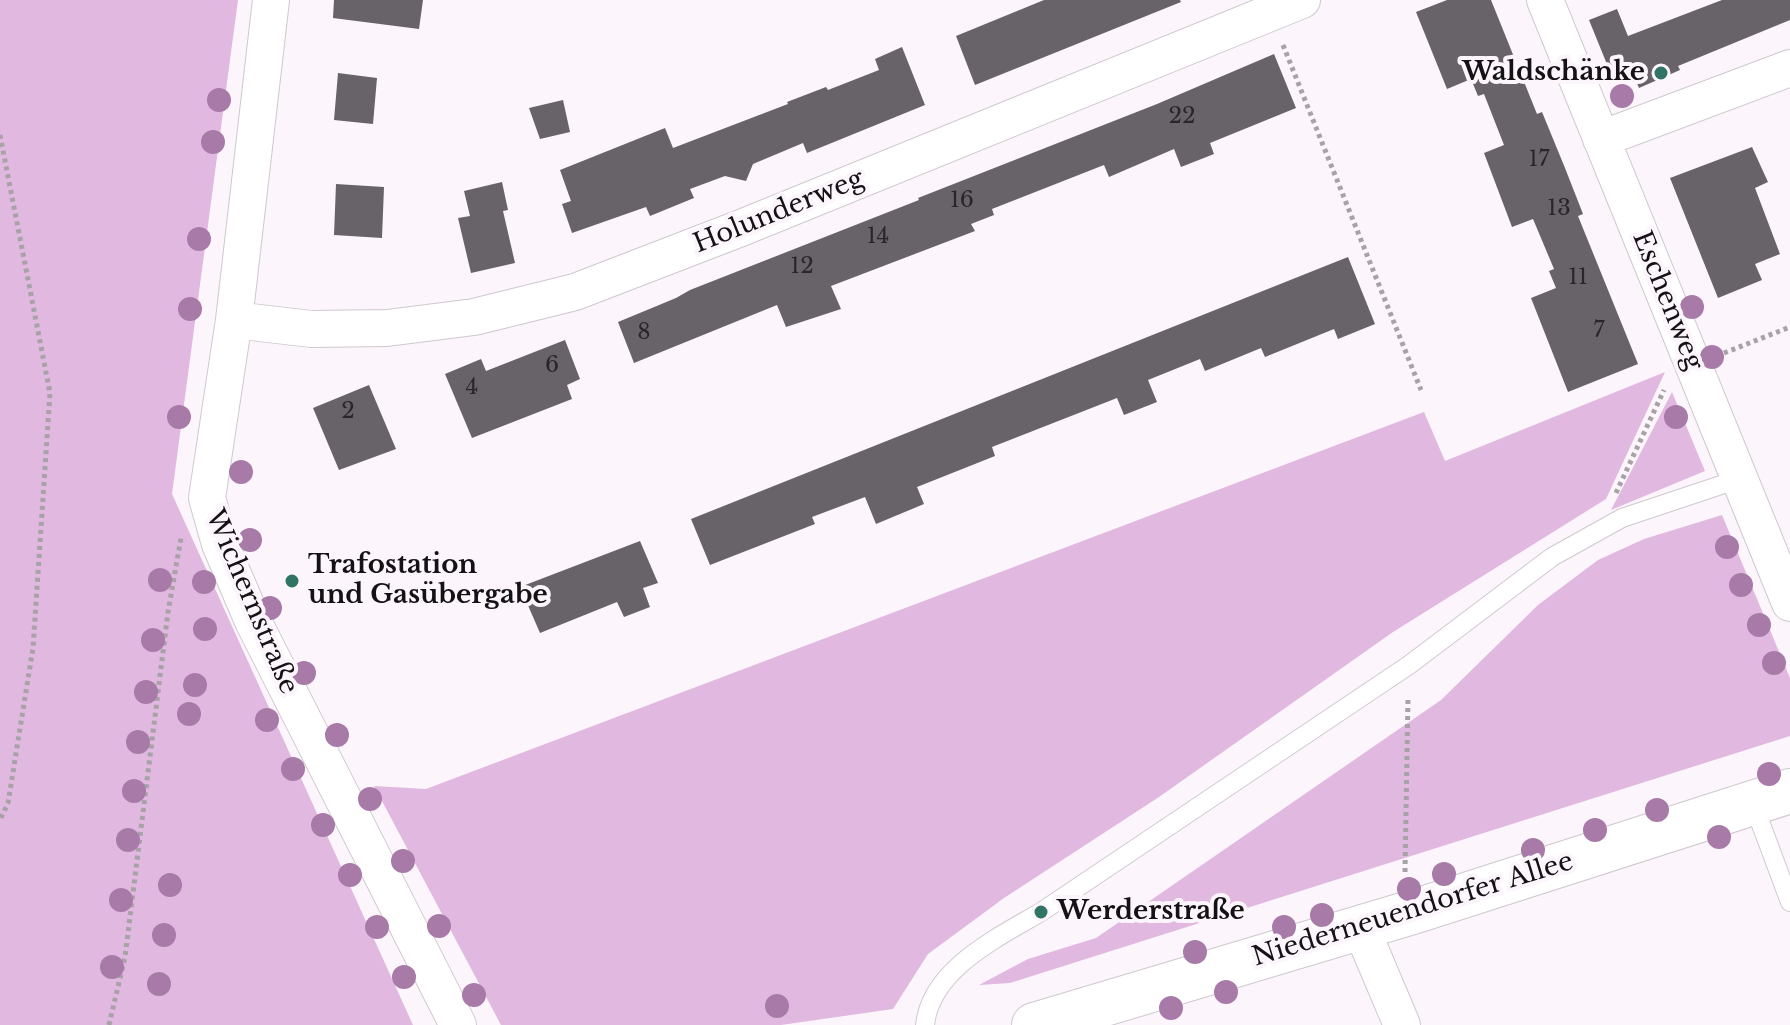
<!DOCTYPE html>
<html>
<head>
<meta charset="utf-8">
<style>
  body { margin:0 }
  canvas { display:block; background:#fcf5fb }
</style>
</head>
<body>
<canvas width="1790" height="1025"></canvas>
<script>
const g = document.querySelector('canvas').getContext('2d');
g.lineJoin = 'round';
function paint(path, color) {
  g.fillStyle = color;
  g.fill(path, 'evenodd');
}
function strokePath(path, color, width, dash) {
  g.strokeStyle = color;
  g.lineWidth = width;
  g.lineCap = dash ? 'butt' : 'round';
  g.setLineDash(dash || []);
  g.stroke(path);
}
function write(font, color, halo, rows, align = 'center') {
  g.font = font + ' "Libre Baskerville",serif';
  g.lineWidth = 8;
  g.setLineDash([]);
  g.textBaseline = 'middle';
  g.strokeStyle = halo;
  g.fillStyle = color;
  for (const [text, x, y, turn = 0] of rows) {
    g.save();
    g.translate(x, y);
    g.rotate((+turn || 0) * Math.PI / 180);
    g.textAlign = isNaN(turn) ? turn : align;
    if (halo) g.strokeText(text, 0, 0);
    g.fillText(text, 0, 0);
    g.restore();
  }
}
paint(new Path2D(`
  M0,0H238L172,494L413,1025H0Z
  M1665,372L1606,499L1393,632L1159,797L1004,898L928,954L893,1009L781,1025H501L374,786L426,789L1424,412L1445,461Z
  M1672,392L1705,471L1611,510Z
  M1722,515L1790,678V736L1010,983L979,985L1028,959L1096,938L1441,700L1538,605L1598,560L1644,539Z`), '#e1b8e0');
paint(new Path2D(`
  M334,0H423L419,29L333,18Z
  M1044,0H1180L1181,2L975,85L956,36Z
  M1447,0H1491L1537,114L1542,112L1565,168L1583,214L1578,216L1638,364L1568,392L1531,298L1556,288L1549,271L1554,269L1533,219L1512,227L1484,153L1504,145L1484,94L1478,96L1471,79L1447,89L1416,12Z
  M1722,0H1790V20L1678,66L1680,70L1639,88L1632,71L1613,79L1589,20L1617,9L1628,36Z
  M902,47L925,105L807,153L803,143L753,164L746,181L725,176L690,189L694,198L650,216L646,207L572,233L562,204L571,201L560,170L665,128L673,148L788,104L787,102L826,87L828,90L879,70L875,59Z
  M1274,54L1296,108L1210,143L1214,154L1181,167L1174,149L1109,177L1104,165L992,209L994,215L971,224L975,231L831,286L841,309L786,327L777,305L634,363L618,322L676,298L690,290L919,200L918,198L1157,104Z
  M338,73L377,78L373,124L334,120Z
  M563,100L570,132L540,139L529,108Z
  M1752,147L1768,182L1755,188L1780,254L1755,264L1762,280L1718,298L1670,178Z
  M502,182L508,210L503,211L515,263L471,273L458,218L470,216L464,191Z
  M336,184L384,187L382,238L334,235Z
  M1348,257L1375,324L1338,339L1334,329L1265,357L1261,348L1205,371L1200,359L1148,380L1157,402L1124,415L1117,398L992,447L995,456L917,487L924,504L876,524L865,497L812,517L815,524L710,565L691,519Z
  M565,340L580,379L567,385L572,399L472,438L445,374L481,359L486,371Z
  M369,385L396,449L339,470L313,408Z
  M640,541L658,583L643,588L650,607L624,617L617,602L540,633L520,587Z`), '#686368');
const service = new Path2D(`
  M1753,803L1790,902
  M925,1025C931,969 997,938 1041,912L1409,665L1552,557L1622,518L1739,479`);
const minor = new Path2D(`
  M271,0L234,320L207,498L220,544L253,621L458,1025
  M1545,0L1790,603
  M1601,139L1790,68
  M234,320L311,329L387,328L474,317L575,292L741,228L1302,0
  M1361,928L1402,1025`);
const secondary = new Path2D(`
  M1034,1025L1416,911L1790,791`);
strokePath(service, '#cfc8ce', 20);
strokePath(minor, '#cfc8ce', 38);
strokePath(secondary, '#cfc8ce', 46);
strokePath(new Path2D(`
  M1283,45L1421,390
  M0,135L50,393L33,648L8,803L0,820
  M1724,353L1790,327
  M1616,493L1664,390
  M1405,872L1408,698
  M109,1025L125,957L168,612L181,538`), '#a7a2a6', 5, [4, 4]);
strokePath(service, '#fff', 18);
strokePath(minor, '#fff', 36);
strokePath(secondary, '#fff', 44);
g.fillStyle = '#a77aa8';
for (const [x, y] of [
  [1622,96],
  [219,100],
  [213,142],
  [199,239],
  [1692,307],
  [190,309],
  [1712,357],
  [179,417],
  [1676,417],
  [241,472],
  [250,540],
  [1727,547],
  [160,580],
  [204,582],
  [1741,585],
  [270,608],
  [1759,625],
  [205,629],
  [153,640],
  [1774,663],
  [304,673],
  [195,685],
  [146,692],
  [189,714],
  [267,720],
  [337,735],
  [138,742],
  [293,769],
  [1769,774],
  [134,791],
  [370,799],
  [1657,810],
  [323,825],
  [1595,830],
  [1719,837],
  [128,840],
  [1533,850],
  [403,861],
  [1444,874],
  [350,875],
  [170,885],
  [1409,889],
  [121,900],
  [1322,915],
  [439,926],
  [377,927],
  [1284,927],
  [164,935],
  [1195,952],
  [112,967],
  [404,977],
  [159,984],
  [1226,992],
  [474,995],
  [777,1006],
  [1171,1008]
]) {
  g.beginPath();
  g.arc(x, y, 12, 0, 2 * Math.PI);
  g.fill();
}
for (const [x, y, r, color] of [
  [1661,73,8,"#317465"],
  [292,581,8,"#317465"],
  [1041,912,8,"#317465"]
]) {
  const dot = new Path2D();
  dot.arc(x, y, r, 0, 2 * Math.PI);
  g.fillStyle = color;
  g.fill(dot);
  strokePath(dot, '#fcf5fb', 3);
}
write('22px', '#292629', null, [
  ["22",1182,117],
  ["17",1539,160],
  ["16",962,201],
  ["13",1559,209],
  ["14",878,237],
  ["12",802,267],
  ["11",1578,278],
  ["7",1599,331],
  ["8",644,333],
  ["6",552,366],
  ["4",472,388],
  ["2",348,412]
]);
write('bold 26px', '#141214', '#fcf5fb', [
  ["Waldschänke",1645,73,"right"],
  ["Trafostation",308,566],
  ["und Gasübergabe",308,596],
  ["Werderstraße",1057,912]
], 'left');
write('26px', '#141214', '#fcf5fb', [
  ["Holunderweg",779,212,-22],
  ["Eschenweg",1667,301,68],
  ["Wichernstraße",251,602,67],
  ["Niederneuendorfer Allee",1413,910,-17]
]);
</script>
</body>
</html>
